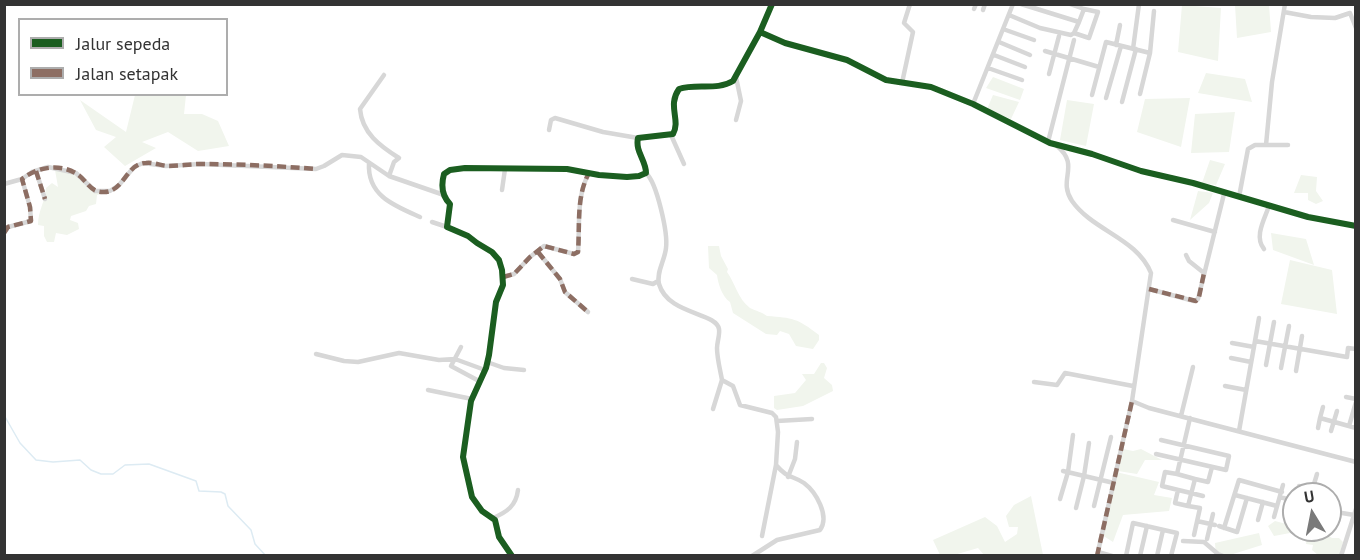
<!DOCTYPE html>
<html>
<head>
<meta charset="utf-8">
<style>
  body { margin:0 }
  #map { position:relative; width:1360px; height:560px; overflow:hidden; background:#fff; font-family:"PT Sans",sans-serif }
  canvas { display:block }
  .frame { position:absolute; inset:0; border:6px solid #333; pointer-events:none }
  .legend { position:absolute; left:18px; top:18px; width:210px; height:78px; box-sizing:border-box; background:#fff; border:2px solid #adadad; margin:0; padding:8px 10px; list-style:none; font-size:18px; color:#333 }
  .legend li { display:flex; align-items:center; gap:12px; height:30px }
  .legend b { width:30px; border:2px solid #adadad }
  .north { position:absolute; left:1282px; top:482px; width:60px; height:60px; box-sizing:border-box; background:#fff; border:2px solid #adadad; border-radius:50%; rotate:350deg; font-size:16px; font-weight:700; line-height:24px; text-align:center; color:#333 }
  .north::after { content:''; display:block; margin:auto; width:21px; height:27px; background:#7a7a7a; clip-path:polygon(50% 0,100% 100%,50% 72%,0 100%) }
</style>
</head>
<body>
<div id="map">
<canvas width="1360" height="560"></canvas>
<div class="frame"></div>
<ul class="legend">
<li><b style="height:8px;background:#1b5e20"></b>Jalur sepeda</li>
<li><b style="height:8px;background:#8d6e63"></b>Jalan setapak</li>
</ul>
<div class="north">U</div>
</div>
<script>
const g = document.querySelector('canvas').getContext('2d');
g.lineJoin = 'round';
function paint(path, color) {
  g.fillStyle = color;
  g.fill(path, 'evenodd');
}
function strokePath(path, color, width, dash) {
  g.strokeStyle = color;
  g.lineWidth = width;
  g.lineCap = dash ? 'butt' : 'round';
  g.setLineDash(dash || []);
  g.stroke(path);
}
paint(new Path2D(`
  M1182,5L1221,8L1218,61L1178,52Z
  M1235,5H1269L1271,32L1237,38Z
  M1206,73L1245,79L1252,102L1198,93Z
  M993,77L1024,89L1020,100L986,88Z
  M135,95H186L184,114H202L218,121L229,146L198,151L168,132L142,142L156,148L125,166L104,147L116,137L96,130L80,100L126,132Z
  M993,95L1019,102L1011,119L987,109Z
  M1190,98L1181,147L1137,132L1145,99Z
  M1067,100L1094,104L1086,146L1060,140Z
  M1235,112L1229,152L1191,153L1195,114Z
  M1210,160L1225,164L1216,185L1202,183Z
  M55,170L77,175L102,194L97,195L96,204L89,206L86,211L71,216L70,220L78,223L79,229L67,235L56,233L54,242H47L44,236V226L38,225C38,211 45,202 46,188L52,183L58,187Z
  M1301,175L1317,177L1316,191L1323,201L1316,204L1308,200V193H1294Z
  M1198,191L1213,193L1209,203L1190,220Z
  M1271,233L1306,239L1314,265L1273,250Z
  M708,246H719L721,256L728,269L727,272C735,283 738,299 750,308C756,311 762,312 767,316C793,318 797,318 819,335V340L813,349L796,346L789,334L780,331L777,335L766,334L733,313L730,302C722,297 718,283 717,275L709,268Z
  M1290,260L1332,270L1337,314L1281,304Z
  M821,363H824L827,368L824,378L832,385L833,391L803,406L777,410L774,408V396L795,393L806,380L802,374H814Z
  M1123,449L1133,451L1141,449L1162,460H1145L1137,474L1118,471Z
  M1116,472L1159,482L1154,495L1172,498L1169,511L1123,515L1113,542L1102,535Z
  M1031,496L1043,555H984L978,548L954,555H940L933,540L985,517L997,526L1005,542L1017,534L1018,527H1009L1006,516L1014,505Z
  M1275,521L1290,525V533L1274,536L1268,526Z
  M1321,531L1332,538H1339L1343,542L1339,556L1318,555L1312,550L1313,545L1306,544L1307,538Z
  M1259,533L1262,545L1230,555L1216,556L1215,543Z`), '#f1f5ed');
strokePath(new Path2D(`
  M4,415L20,443L36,460L53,462L80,460L91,470L101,474H113L125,465L149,464L196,481L199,491L221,492L225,494L228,506L251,530L255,544L266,556`), '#ddebf3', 1.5);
strokePath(new Path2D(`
  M1070,4L1084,9L1079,22
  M974,9L976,4
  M983,10L985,4
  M1284,12L1311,17L1335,18L1350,13L1356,28
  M1009,15L1040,28L1071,35L1074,33L1079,22L1021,4
  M1003,29L1034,40
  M760,32L785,43L847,60L886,80L931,87L973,104L1050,143L1092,154L1141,171L1193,183L1308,217L1356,226
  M1074,33L1089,38L1098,12L1084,9
  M999,42L1030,55
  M1116,45L1120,25
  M1133,49L1139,4
  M1045,51L1099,67
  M994,55L1025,67
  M988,68L1022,80
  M1049,74L1059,36
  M384,75L360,109C362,133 380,146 399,158L394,162L389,176
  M736,77L741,101L736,120
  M902,83L913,32L904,23L910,4
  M1140,94L1150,53L1154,11
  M1092,95L1106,42L1150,53
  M1106,98L1121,46
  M1122,102L1136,49
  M973,104L1013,4
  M549,130L551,120L555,118L603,132L638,138
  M671,135L684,164
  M1048,142L1074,40
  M1266,145L1272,82L1285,4
  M1057,146C1081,166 1057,179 1072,201C1093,231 1137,238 1151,273L1132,401L1149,408L1356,462
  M369,163C367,196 395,206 420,217
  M36,171L45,199
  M646,173C657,183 668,233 666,248C665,260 656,272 659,284C668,315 716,312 719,329C720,335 717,342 717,348C717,358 720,369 722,380L733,386L740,405L772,413L776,417L778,432L776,465C788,479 792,475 804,483C816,492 830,516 820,530L777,540L752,556
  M4,184L22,179L32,172L48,167L76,173L95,191H110L119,185L134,167L143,163L166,166L201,164L316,169L324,166L342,155L361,157L389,176L444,195
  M502,190L505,169
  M1239,197L1248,149L1255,145H1288
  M1173,220L1215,232
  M432,222L447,227
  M4,233L8,227L31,221L30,207L22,179
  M1264,249C1254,237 1264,220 1269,206
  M538,252L560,279L565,292L588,312
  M1186,255L1189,261L1204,273
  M503,277L514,274L530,257L544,246L574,254L578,252C580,226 576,196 589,173
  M632,279L653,284L658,281
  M1149,289L1194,301L1198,299L1224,194
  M1255,341L1259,318
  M1232,343L1254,347
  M461,347L451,366L479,381
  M316,354L344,361L358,362L399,353L439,360L455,359L485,370
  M1231,358L1251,362
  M487,362L504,368L524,370
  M1266,365L1274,322
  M1281,368L1289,326
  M1296,371L1302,336
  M1034,382L1057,385L1065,373L1133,386
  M1225,386L1246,390
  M428,390L472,399
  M1346,397L1356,399
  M1323,407L1320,418L1356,428
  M713,409L722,380
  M1181,416L1193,367
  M777,421L812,419
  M1349,426L1356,402
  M1318,428L1320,418
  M1239,431L1255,341L1347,357L1348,348L1356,349
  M1331,431L1337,411
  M1156,454L1226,470L1229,456L1161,440
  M1063,471L1114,483
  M1177,474L1165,472L1162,486L1203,496
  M788,477L795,459L797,442
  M1195,479L1208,482L1212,467
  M1178,490L1175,503L1188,506L1195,479L1177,474L1190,418
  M1297,494L1299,486
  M1311,494L1317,474
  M1235,495L1277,506
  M1280,497L1294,501
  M1330,498L1335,500L1332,511
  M1060,499L1068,472L1073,435
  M1094,506L1111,437
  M1188,506L1200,508L1194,535
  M1076,508L1084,476L1089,443
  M1330,511L1354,515
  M1274,517L1283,485
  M1290,517L1294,503
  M493,518C507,512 516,506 518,490
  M1258,520L1263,502
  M1197,521L1215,525
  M1219,526L1237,532L1247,498
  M1224,528L1239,480L1282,492
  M762,536L776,465
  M1207,539L1213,514
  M1183,541L1204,542L1218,554L1223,556
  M1098,552L1112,556
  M512,556L499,537L495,520L482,511L472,497L463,457L471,401L486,368L489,355L496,302L503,285L502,270L499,260L492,252L477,243L468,236L447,227L450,204C442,196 441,185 444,174L450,170L465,168L567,169L599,175L627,177L639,176L646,173C646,160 635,152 638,138L673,134C681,120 667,106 679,89C696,83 717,91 733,81L760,32L772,4
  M1097,556L1132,401
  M1126,556L1133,523L1177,533L1171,556
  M1140,556L1147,526
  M1157,556L1163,530
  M1341,556L1356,509`), '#d7d7d7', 4.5);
strokePath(new Path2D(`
  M36,171L45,199
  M4,233L8,227L31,221L30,207L22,179C37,167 60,163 77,174C87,180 89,192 103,192C124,193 126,163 146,163C154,162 161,166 169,166C179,166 190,164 201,164C239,164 278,166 316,169
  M538,252L560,279L565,292L588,312
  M503,277L514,274L530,257L544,246L574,254L578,252C580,226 576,196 589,173
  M1149,289L1196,301L1199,297L1204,273
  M1097,556L1132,401`), '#8d6e63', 4.5, [9, 4.5]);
strokePath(new Path2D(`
  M760,32L785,43L847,60L886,80L931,87L973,104L1050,143L1092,154L1141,171L1193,183L1308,217L1356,226
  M512,556L499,537L495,520L482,511L472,497L463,457L471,401L486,368L489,355L496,302L503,285L502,270L499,260L492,252L477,243L468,236L447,227L450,204C442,196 441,185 444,174L450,170L465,168L567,169L599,175L627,177L639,176L646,173C646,160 635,152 638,138L673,134C681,120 667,106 679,89C696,83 717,91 733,81L760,32L772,4`), '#1b5e20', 6);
</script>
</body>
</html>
